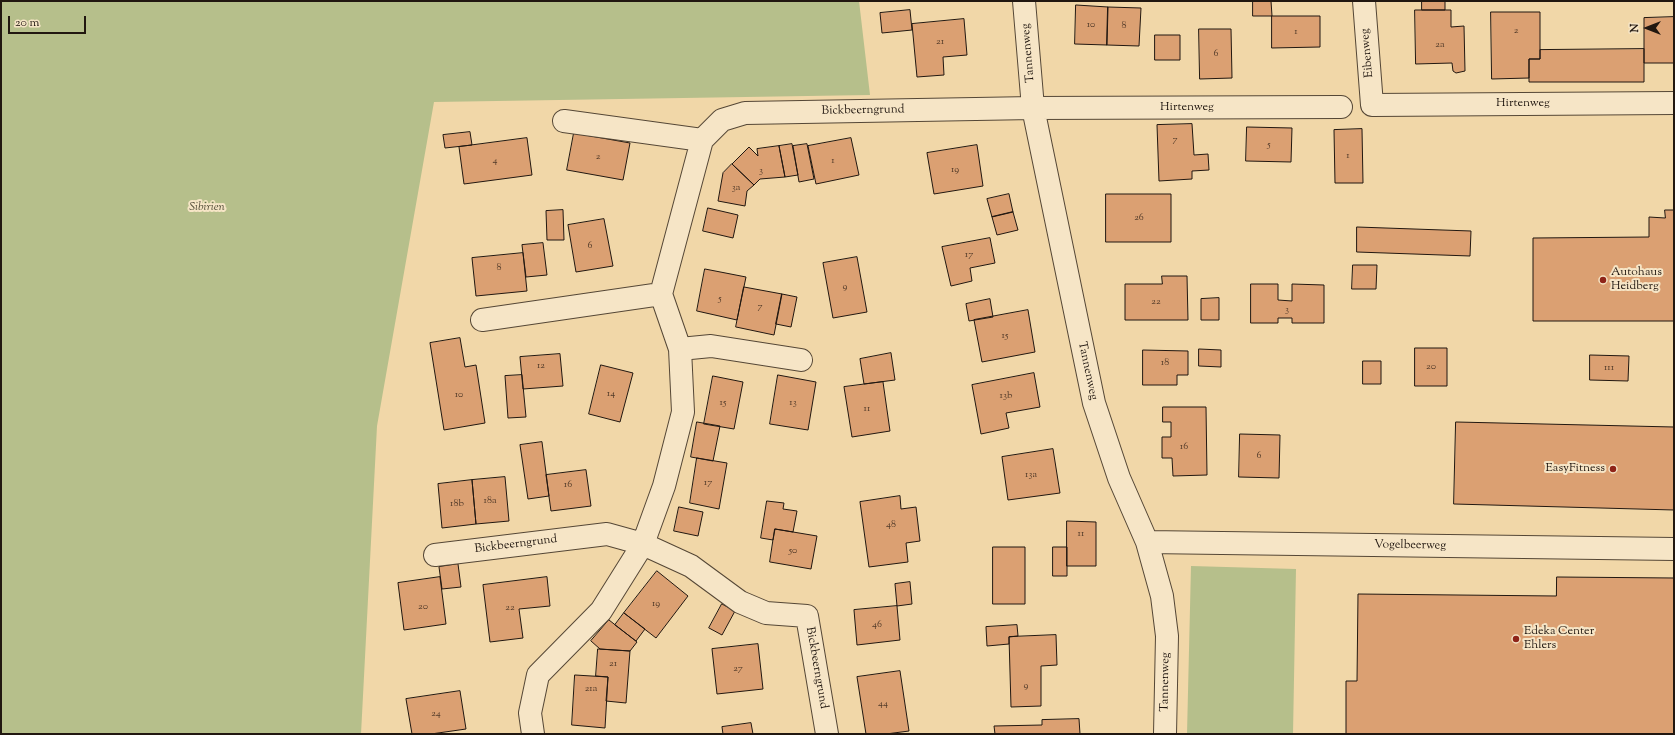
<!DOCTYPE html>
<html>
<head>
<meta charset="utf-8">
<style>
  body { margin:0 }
  #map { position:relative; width:1675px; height:735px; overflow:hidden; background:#f1d7a8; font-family:"Sorts Mill Goudy",serif }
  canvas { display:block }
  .frame { position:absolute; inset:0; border:2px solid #211710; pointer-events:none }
  .north { position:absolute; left:1627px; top:8px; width:40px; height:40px; -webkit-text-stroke:3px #f6e5c6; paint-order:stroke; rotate:270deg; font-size:11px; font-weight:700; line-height:16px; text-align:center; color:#211710 }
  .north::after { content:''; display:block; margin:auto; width:14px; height:18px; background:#211710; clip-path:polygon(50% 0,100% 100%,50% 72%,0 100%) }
  .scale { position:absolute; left:8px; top:16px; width:78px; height:18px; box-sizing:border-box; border:2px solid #211710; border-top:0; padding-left:5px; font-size:12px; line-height:14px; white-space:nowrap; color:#211710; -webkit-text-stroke:3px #f6e5c6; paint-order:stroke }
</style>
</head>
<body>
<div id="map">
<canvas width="1675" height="735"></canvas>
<div class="frame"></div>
<div class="north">N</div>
<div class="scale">20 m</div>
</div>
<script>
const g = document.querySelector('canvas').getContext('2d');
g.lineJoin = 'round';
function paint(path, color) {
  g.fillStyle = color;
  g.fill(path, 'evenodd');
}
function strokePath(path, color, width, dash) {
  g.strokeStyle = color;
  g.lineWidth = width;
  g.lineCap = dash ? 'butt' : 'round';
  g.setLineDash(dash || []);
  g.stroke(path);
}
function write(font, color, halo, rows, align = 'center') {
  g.font = font + ' "Sorts Mill Goudy",serif';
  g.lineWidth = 4;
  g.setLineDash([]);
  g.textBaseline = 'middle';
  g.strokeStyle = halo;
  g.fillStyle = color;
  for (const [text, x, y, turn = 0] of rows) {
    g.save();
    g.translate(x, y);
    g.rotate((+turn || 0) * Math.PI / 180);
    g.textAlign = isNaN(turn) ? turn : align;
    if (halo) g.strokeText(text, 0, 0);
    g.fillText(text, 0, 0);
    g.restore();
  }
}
paint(new Path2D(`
  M1,1H859L870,95L434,102L377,426L361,734H1Z
  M1191,566L1296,569L1293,734H1187Z`), '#b6bf8b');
const building = new Path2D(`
  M1253,1H1271L1272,16H1253Z
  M1422,1H1445V10H1422Z
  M1076,5L1108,7L1107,45L1075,44Z
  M1108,7L1141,8L1139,46L1107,45Z
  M910,10L912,30L882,33L880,13Z
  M1415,10H1451V27L1464,26L1465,71L1456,73L1453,71L1452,63L1416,64Z
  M1491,12H1540V59H1529V78L1492,79Z
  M1272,16H1320V47L1272,48Z
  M1674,17V63H1644V18Z
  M964,19L967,55L943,57L944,75L917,77L912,24Z
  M1199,29H1231L1232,78L1200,79Z
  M1155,35H1180V60H1155Z
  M1644,49V82H1529V59H1540V50Z
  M1192,124L1194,155L1208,154L1209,170L1192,171V179L1159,181L1157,125Z
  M1247,127L1292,128L1291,162L1246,161Z
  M1362,129L1363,183H1335L1334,130Z
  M470,132L472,145L445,148L443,135Z
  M574,133L630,143L623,180L567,170Z
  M527,138L532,175L464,184L459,147Z
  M851,138L859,175L816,184L808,146Z
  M792,144L798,175L785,177L779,146Z
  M807,144L814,179L799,182L793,146Z
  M977,145L983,186L934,194L927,153Z
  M779,146L785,177L760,179L754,185L732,164L749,147L758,156L757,149Z
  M732,164L754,185L747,191L745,206L718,201L723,173Z
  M1009,194L1013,212L992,217L987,199Z
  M1106,194H1171V242H1106Z
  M708,208L738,215L733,238L703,231Z
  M563,210L564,240H547L546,211Z
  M1665,210H1674V321H1533V238L1649,237V217L1665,218Z
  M1013,212L1018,230L997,235L992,217Z
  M604,219L613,266L576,272L568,225Z
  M1357,227L1471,231L1470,256L1357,252Z
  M990,238L995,263L970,268L972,281L951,286L942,247Z
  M543,243L547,275L526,277L522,245Z
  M523,253L527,291L476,296L472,258Z
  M857,257L867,312L833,318L823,263Z
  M1353,265H1377L1376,289H1352Z
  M705,269L746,277L737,320L697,311Z
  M1162,276H1187L1188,320H1125V284H1162Z
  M1251,284H1278V300L1292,301V284L1324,285V323H1292V318H1278V323H1251Z
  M744,287L782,294L774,335L736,327Z
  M782,294L797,297L791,327L776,324Z
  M1219,298V320H1201V299Z
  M990,299L993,317L969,321L966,304Z
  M1028,310L1035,352L982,362L974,320Z
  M460,338L465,367L476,365L485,423L444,430L430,343Z
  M1415,348H1447V386H1415Z
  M1199,349L1221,350V367L1199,366Z
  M1143,350L1188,351V375H1177V385H1143Z
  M891,353L895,380L864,384L860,359Z
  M560,354L563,386L523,389L520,357Z
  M1590,355L1629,356L1628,381L1590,380Z
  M1363,361H1381V384H1363Z
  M601,365L633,373L620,422L589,414Z
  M1034,373L1040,407L1006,413L1009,428L981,434L972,385Z
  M522,375L526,417L508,418L505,376Z
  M778,375L816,382L808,430L770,424Z
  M713,376L743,382L734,429L704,424Z
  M883,382L890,431L852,437L844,387Z
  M1163,407H1206L1207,475L1173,476L1172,458H1162V437H1171V422H1163Z
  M697,422L720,426L713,461L691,457Z
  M1456,422L1674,427V510L1454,504Z
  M1240,434L1280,435L1279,478L1239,477Z
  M542,442L549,496L528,499L520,445Z
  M1053,449L1060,493L1008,500L1002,457Z
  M697,458L727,463L719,509L690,503Z
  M586,470L591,506L551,511L546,475Z
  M505,477L509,521L476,524L472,480Z
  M472,480L476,524L442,528L438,484Z
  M900,496L901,509L916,507L920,541L906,543L908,562L869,567L860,502Z
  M767,501L784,503L783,509L797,511L793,532L775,529L773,540L761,538Z
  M679,507L703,512L698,536L674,531Z
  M1067,521L1096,522V566H1067Z
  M775,529L817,536L811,569L770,562Z
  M993,547H1025V604H993Z
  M1053,547H1067V576H1053Z
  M458,564L461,587L442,589L439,567Z
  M657,571L688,596L656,638L624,613Z
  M440,577L446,624L404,630L398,583Z
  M547,577L550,606L519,609L523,638L490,642L483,585Z
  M1557,577L1674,578V734H1346V681H1357L1358,594L1556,596Z
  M910,582L912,604L897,606L895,584Z
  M722,604L735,611L722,635L709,628Z
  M897,606L900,640L857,645L854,610Z
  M624,613L645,629L636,641L615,625Z
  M609,620L637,642L630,651L600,649L591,641Z
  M1017,625L1018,636L1009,637V644L987,646L986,627Z
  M1056,635L1057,665L1041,666V706L1011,707L1009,637Z
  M758,644L763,689L717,694L712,649Z
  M598,649L630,651L626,703L606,701L608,677L596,676Z
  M900,671L909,731L886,734H866L857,677Z
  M575,675L608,677L605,728L572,725Z
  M460,691L466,729L431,734H412L406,699Z
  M1079,719L1080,734H995L994,726L1042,725V720Z
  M751,723L753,734H723L722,727Z`);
paint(building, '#dba072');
strokePath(building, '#211710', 1);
const minor = new Path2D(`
  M1024,1L1033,108L1094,403L1119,478L1147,542L1162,596L1167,636L1165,734
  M1364,1L1372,105L1674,103
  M564,121L702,140
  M482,320L661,294
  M680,349L711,346L801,360
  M1147,542L1674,549
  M435,555L607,534L643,544L691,566L740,602L766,613L807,616L827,734
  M533,734L530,713L538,675L601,611L643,544L664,486L683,412L680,349L661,294L702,140L722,120L745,113L1033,108L1341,107`);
strokePath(minor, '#554736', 24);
strokePath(minor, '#f6e5c6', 22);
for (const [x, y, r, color] of [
  [1603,280,4,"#8f2418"],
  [1613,469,4,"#8f2418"],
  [1516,639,4,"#8f2418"]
]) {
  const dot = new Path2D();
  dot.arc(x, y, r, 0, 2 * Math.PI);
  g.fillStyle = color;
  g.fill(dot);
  strokePath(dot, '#f6e5c6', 1.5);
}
write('10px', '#503928', null, [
  ["10",1091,25],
  ["8",1124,26],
  ["2",1516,31],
  ["1",1296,32],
  ["21",940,42],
  ["2a",1440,45],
  ["6",1216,54],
  ["7",1175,140],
  ["5",1269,145],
  ["1",1348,156],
  ["2",598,157],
  ["4",495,161],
  ["1",833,161],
  ["19",955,170],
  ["3",761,171],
  ["3a",736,188],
  ["26",1139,218],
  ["6",590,246],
  ["17",969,255],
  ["8",499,268],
  ["9",845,287],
  ["5",720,299],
  ["22",1156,302],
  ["7",760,307],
  ["3",1287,310],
  ["15",1005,336],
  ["18",1165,363],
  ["12",541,366],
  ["20",1431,367],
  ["111",1609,368],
  ["14",611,394],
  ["10",459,395],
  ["13b",1006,396],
  ["15",723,403],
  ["13",793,403],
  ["11",867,409],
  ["16",1184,447],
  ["6",1259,456],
  ["13a",1031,475],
  ["17",708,483],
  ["16",568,485],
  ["18a",490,501],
  ["18b",457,504],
  ["48",891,525],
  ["11",1081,534],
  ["50",793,551],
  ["19",656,604],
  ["20",423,607],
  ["22",510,608],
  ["46",877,625],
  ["21",613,664],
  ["27",738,669],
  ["9",1026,686],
  ["21a",591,689],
  ["44",883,704],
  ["24",436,714]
]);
write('12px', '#211710', '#f6e5c6', [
  ["Tannenweg",1029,53,-95],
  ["Eibenweg",1368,53,-95],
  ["Hirtenweg",1523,104],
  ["Hirtenweg",1187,108],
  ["Bickbeerngrund",863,111,-1],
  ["Tannenweg",1087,371,78],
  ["Bickbeerngrund",516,545,-7],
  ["Vogelbeerweg",1410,546,1],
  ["Bickbeerngrund",816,668,80],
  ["Tannenweg",1166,682,-89]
]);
write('italic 12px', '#4e4935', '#f6e5c6', [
  ["Sibirien",207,208]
]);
write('12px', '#211710', '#f6e5c6', [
  ["Autohaus",1611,273],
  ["Heidberg",1611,287],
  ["EasyFitness",1605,469,"right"],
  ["Edeka Center",1524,632],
  ["Ehlers",1524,646]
], 'left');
</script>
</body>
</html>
